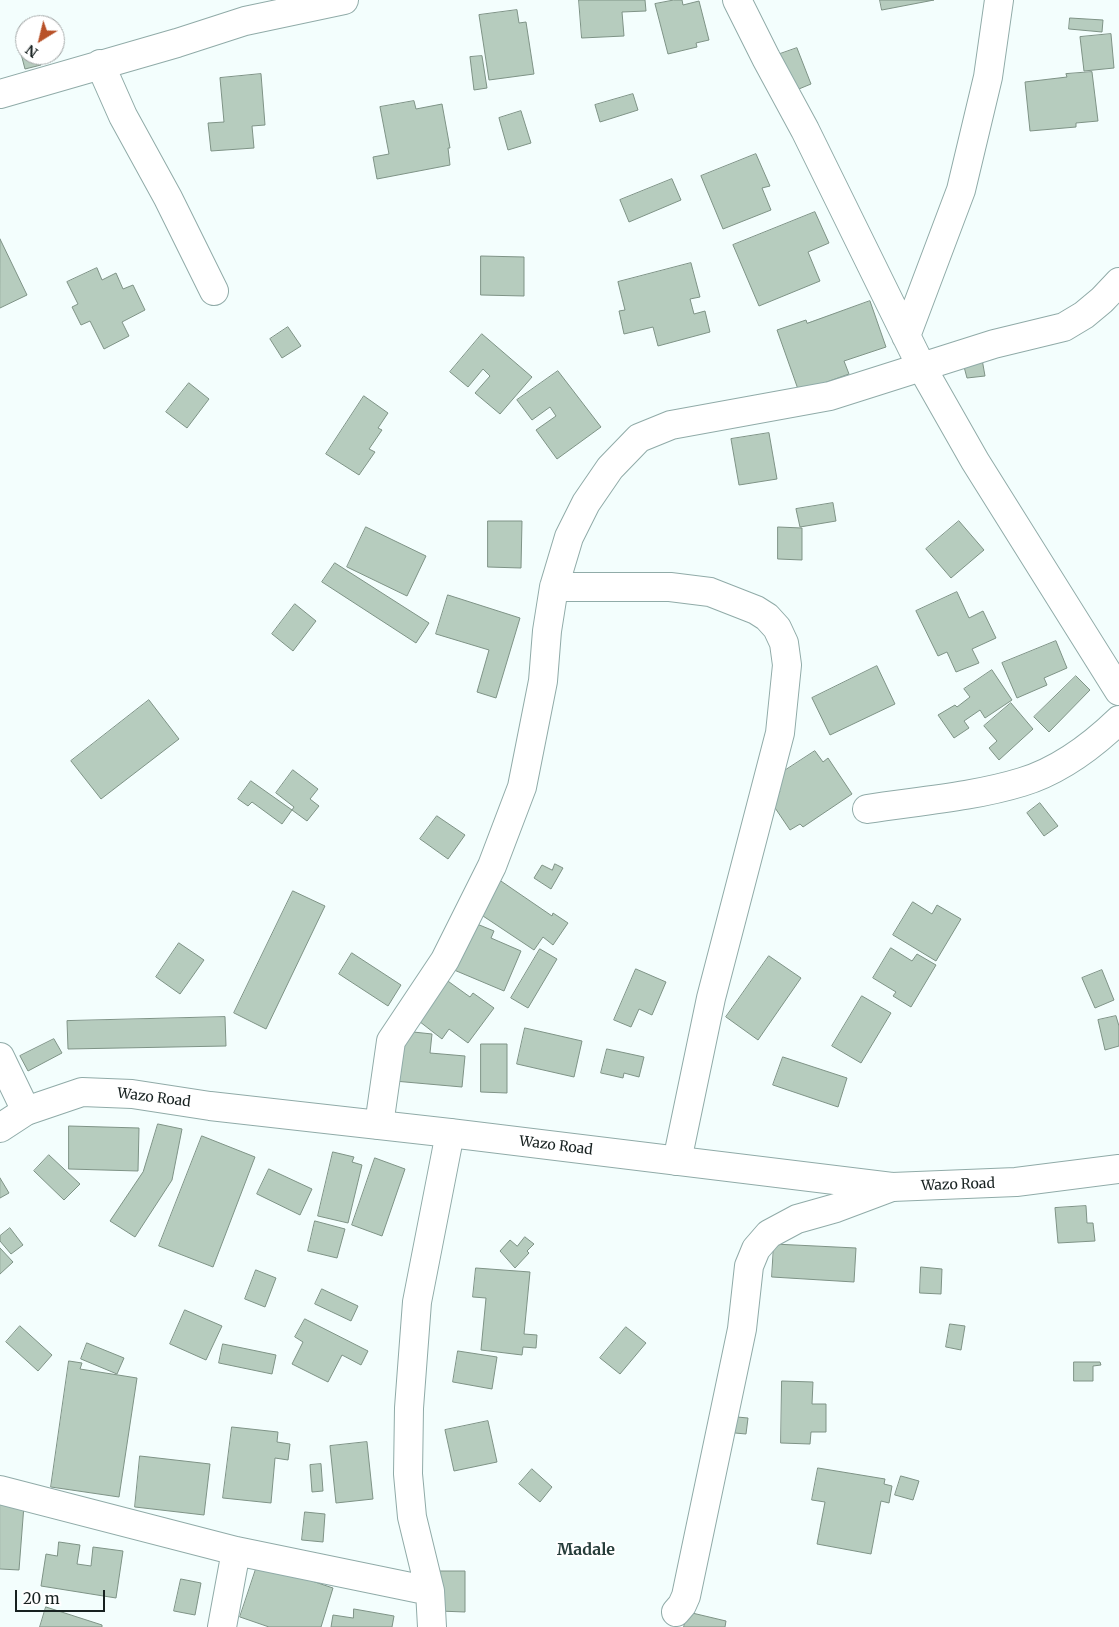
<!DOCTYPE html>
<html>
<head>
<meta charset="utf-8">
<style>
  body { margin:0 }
  #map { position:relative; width:1119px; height:1627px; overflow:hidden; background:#f3fefd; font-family:Merriweather,serif }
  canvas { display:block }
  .north { position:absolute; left:15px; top:15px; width:50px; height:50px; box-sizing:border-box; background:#fff; border:1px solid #a2a6a6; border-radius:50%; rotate:216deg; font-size:14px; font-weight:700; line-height:20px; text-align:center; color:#172120 }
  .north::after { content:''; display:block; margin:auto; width:18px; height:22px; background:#b85128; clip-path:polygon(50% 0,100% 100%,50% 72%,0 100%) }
  .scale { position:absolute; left:15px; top:1590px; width:90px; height:22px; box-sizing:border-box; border:2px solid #172120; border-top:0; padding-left:6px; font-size:15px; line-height:18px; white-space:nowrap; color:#172120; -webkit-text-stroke:4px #fff; paint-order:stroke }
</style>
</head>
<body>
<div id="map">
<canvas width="1119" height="1627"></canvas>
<div class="north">N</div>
<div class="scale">20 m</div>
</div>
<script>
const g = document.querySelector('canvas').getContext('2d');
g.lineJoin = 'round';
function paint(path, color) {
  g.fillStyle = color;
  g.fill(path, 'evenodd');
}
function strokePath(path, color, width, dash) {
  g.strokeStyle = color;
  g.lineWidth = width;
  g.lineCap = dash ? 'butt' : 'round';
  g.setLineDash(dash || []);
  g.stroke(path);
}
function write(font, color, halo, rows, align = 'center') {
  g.font = font + ' Merriweather,serif';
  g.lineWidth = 4;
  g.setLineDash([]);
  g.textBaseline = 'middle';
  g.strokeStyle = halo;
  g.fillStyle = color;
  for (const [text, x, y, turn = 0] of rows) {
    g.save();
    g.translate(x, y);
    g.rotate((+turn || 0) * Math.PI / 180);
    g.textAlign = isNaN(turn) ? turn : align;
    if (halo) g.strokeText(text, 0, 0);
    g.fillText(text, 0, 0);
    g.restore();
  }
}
const building = new Path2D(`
  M579,0H645L646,11L622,12L624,36L582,38Z
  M674,0H682L683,5L699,1L709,40L696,43L697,47L668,54L655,4Z
  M880,0H934L882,10Z
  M517,10L519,23L526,22L534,74L489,80L479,15Z
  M1070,18L1103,20L1102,32L1069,29Z
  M1111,34L1114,68L1084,71L1080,37Z
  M797,48L811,84L794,91L780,54Z
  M25,49V55H38L41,65L25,69L20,50Z
  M482,56L487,88L474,90L470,57Z
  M1092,72L1098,121L1076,123V127L1030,131L1025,82L1067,77L1066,74Z
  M261,74L265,125L252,126L254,148L211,151L208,123L224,122L220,78Z
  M633,94L638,110L600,122L595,105Z
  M414,101L416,109L442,104L450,148H448L450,165L377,179L373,157L389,154L380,107Z
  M521,111L531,143L508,150L499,118Z
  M756,154L770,186L762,188L771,210L723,229L701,176Z
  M672,179L681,200L629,222L620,200Z
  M815,212L829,243L808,252L820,281L759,306L733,245Z
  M0,239L27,295L0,308Z
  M481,256L524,257V296L481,295Z
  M691,263L700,297L690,299L694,314L705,311L710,332L658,346L653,327L624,334L619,311L625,310L618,282Z
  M97,268L102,280L116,273L123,289L133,285L145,310L122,322L129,336L104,349L90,321L81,325L72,307L78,304L67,282Z
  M870,301L886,347L844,361L849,374L799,392L777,330L806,320L807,323Z
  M288,327L301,346L282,358L270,339Z
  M482,334L532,377L500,414L475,393L490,376L483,369L468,387L450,372Z
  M982,359L985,376L967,378L963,363Z
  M558,371L601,427L557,459L536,430L556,416L550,407L532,420L517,400Z
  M189,383L209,399L187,428L166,412Z
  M364,396L388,413L378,428L382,430L369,449L375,452L359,475L326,454Z
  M769,433L777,479L739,485L731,439Z
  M833,503L836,521L800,527L796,509Z
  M488,521H522L521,568L488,567Z
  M959,521L984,550L951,578L926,549Z
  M366,527L426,556L407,596L347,567Z
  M778,527L802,528V560L778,559Z
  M335,563L429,623L416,643L322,582Z
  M957,592L969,618L983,611L996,638L972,649L979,663L956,672L947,652L938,656L916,611Z
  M448,595L520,618L496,698L477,692L489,650L436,634Z
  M295,604L316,621L293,651L272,634Z
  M1056,641L1067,668L1044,678L1047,685L1017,698L1002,663Z
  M877,666L895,704L830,735L812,698Z
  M992,670L1012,700L985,718L980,710L964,721L969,728L954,738L938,715L955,705L957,707L970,697L964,689Z
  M1076,676L1090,690L1049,732L1034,717Z
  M149,700L179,739L101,799L71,761Z
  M1011,703L1033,729L999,760L989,748L997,741L984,726Z
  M815,751L823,762L828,758L852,794L803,827L800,824L790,830L769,799L780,792L772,779Z
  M293,770L318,789L310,799L319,806L307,821L292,810L294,807L276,793Z
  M251,781L292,810L282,824L252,802L248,806L238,799Z
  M1040,803L1058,826L1044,836L1027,813Z
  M437,816L465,835L448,859L420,839Z
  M555,864L563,868L551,889L534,878L542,865L552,870Z
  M495,877L552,916L553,913L568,923L553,945L543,937L534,950L474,910Z
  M293,891L325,906L266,1029L234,1013Z
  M913,902L932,914L937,905L961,919L936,961L893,935Z
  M477,924L494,931L491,938L521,951L504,991L447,967Z
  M179,943L204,960L180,994L156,977Z
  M891,948L912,961L917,954L936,965L911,1007L893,996L896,992L873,978Z
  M540,949L557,959L528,1008L511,998Z
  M352,953L401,985L388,1006L339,974Z
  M769,956L801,978L758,1040L726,1017Z
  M636,969L666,982L652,1015L639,1009L631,1027L614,1020Z
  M1102,970L1114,1000L1095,1008L1082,978Z
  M445,979L470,997L473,993L494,1008L468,1043L449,1029L442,1039L415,1018Z
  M862,996L891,1013L861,1063L832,1046Z
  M1116,1016L1119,1026V1046L1105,1050L1098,1020Z
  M225,1017L226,1046L68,1049L67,1021Z
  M525,1028L582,1041L574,1077L517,1064Z
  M404,1031L432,1034L430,1053L465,1056L462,1087L394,1081Z
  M54,1039L62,1053L28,1071L20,1056Z
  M481,1044H507V1093L481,1092Z
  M607,1049L644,1057L639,1077L624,1073L623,1078L601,1073Z
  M783,1057L847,1078L838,1107L773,1085Z
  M158,1124L182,1129L172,1180L135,1237L110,1221L143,1172Z
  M69,1126L139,1128L138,1171L69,1169Z
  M202,1136L255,1157L213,1267L159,1246Z
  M333,1152L354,1157L352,1162L362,1165L348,1223L318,1216Z
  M49,1155L80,1184L64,1200L34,1171Z
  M375,1158L405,1169L382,1236L352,1225Z
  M269,1169L312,1189L300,1215L257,1194Z
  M0,1178L9,1193L0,1198Z
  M1086,1206L1087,1223H1093L1095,1241L1058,1243L1055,1208Z
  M315,1221L345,1229L337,1258L308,1251Z
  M10,1228L23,1245L11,1254L0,1241V1236Z
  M525,1237L534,1244L527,1251L529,1253L515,1268L500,1251L510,1240L517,1246Z
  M774,1244L856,1248L854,1282L772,1277Z
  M0,1248L13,1262L0,1274Z
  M921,1267L942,1269L941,1294L920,1293Z
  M476,1268L530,1272L524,1334L537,1335L536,1348L523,1347L522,1355L481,1350L486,1298L473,1297Z
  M256,1270L276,1278L265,1307L245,1299Z
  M322,1289L358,1306L351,1321L315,1304Z
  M185,1310L222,1326L206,1360L170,1344Z
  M305,1319L368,1351L361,1365L342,1355L328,1382L292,1364L303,1342L295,1337Z
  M950,1324L965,1326L961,1350L946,1347Z
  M20,1326L52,1355L38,1371L6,1342Z
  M626,1327L646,1343L620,1374L600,1358Z
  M87,1343L124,1358L117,1374L81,1359Z
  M223,1344L276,1355L272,1374L219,1363Z
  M458,1351L497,1357L492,1389L453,1382Z
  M69,1361L82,1363L80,1369L137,1378L119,1497L51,1487Z
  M1074,1362H1100L1101,1365L1093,1366V1381H1074Z
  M782,1381L813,1382L812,1404H826V1432H811L810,1444L781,1443Z
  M737,1417L748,1418L746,1434L735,1433Z
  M488,1421L497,1462L454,1471L445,1430Z
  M232,1427L278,1432L277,1442L290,1444L288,1460L275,1458L271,1503L223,1498Z
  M367,1442L373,1499L336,1503L330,1446Z
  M140,1456L210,1464L204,1515L135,1507Z
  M321,1464L323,1491L312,1492L310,1465Z
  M818,1468L885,1479L884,1484L892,1486L889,1503L881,1501L871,1554L817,1544L825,1502L812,1500Z
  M532,1469L552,1487L540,1502L519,1484Z
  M901,1476L919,1481L913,1500L895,1495Z
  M0,1503L24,1505L19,1570L0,1569Z
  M305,1512L325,1514L323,1542L302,1540Z
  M59,1542L80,1545L77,1564L91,1566L93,1547L123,1551L116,1598L41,1586L46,1554L57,1556Z
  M258,1563L333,1588L321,1627H269L240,1617Z
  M440,1571H465V1612L439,1611Z
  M181,1579L201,1583L195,1615L174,1611Z
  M46,1607L102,1625V1627H40Z
  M354,1609L394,1616L392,1627H331L333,1615L353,1618Z
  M688,1612L726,1621L725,1627H684Z`);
paint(building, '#b6ccbe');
strokePath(building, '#7e9386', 1);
const minor = new Path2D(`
  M737,0L766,58L805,130L921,366L975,461L1119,691
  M100,64L123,116L168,198L214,291
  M0,94L177,43L245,21L344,0
  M906,336L961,190L988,77L999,0
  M554,587H670L710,592L756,610L767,617L777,628L784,643L787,665L780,733L711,998L677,1161
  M867,809C919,801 973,797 1022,782C1058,771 1092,746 1119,720
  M0,1057L26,1111
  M379,1125L391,1041L445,960L492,866L522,787L543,681L547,631L554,587L569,537L586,503L610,468L639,438L671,425L830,396L994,344L1064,327L1084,315L1102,300L1119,282
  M0,1490L236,1551L430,1591
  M676,1612L682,1605L686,1596L742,1329L749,1266L756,1249L769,1234L797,1219L836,1208L892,1187
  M222,1627L236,1551
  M432,1627L430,1591L412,1517L408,1474L409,1408L417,1302L450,1133`);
const major = new Path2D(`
  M0,1128L26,1111L82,1092L132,1094L210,1106L450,1133L892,1187L1016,1182L1119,1169`);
strokePath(minor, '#90aba8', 30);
strokePath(major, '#90aba8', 30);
strokePath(minor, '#fff', 28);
strokePath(major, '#fff', 28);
write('14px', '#172120', '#fff', [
  ["Wazo Road",154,1098,7],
  ["Wazo Road",556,1146,7],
  ["Wazo Road",958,1185,-2]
]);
write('bold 16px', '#253d3a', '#fff', [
  ["Madale",586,1550]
]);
</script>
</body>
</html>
